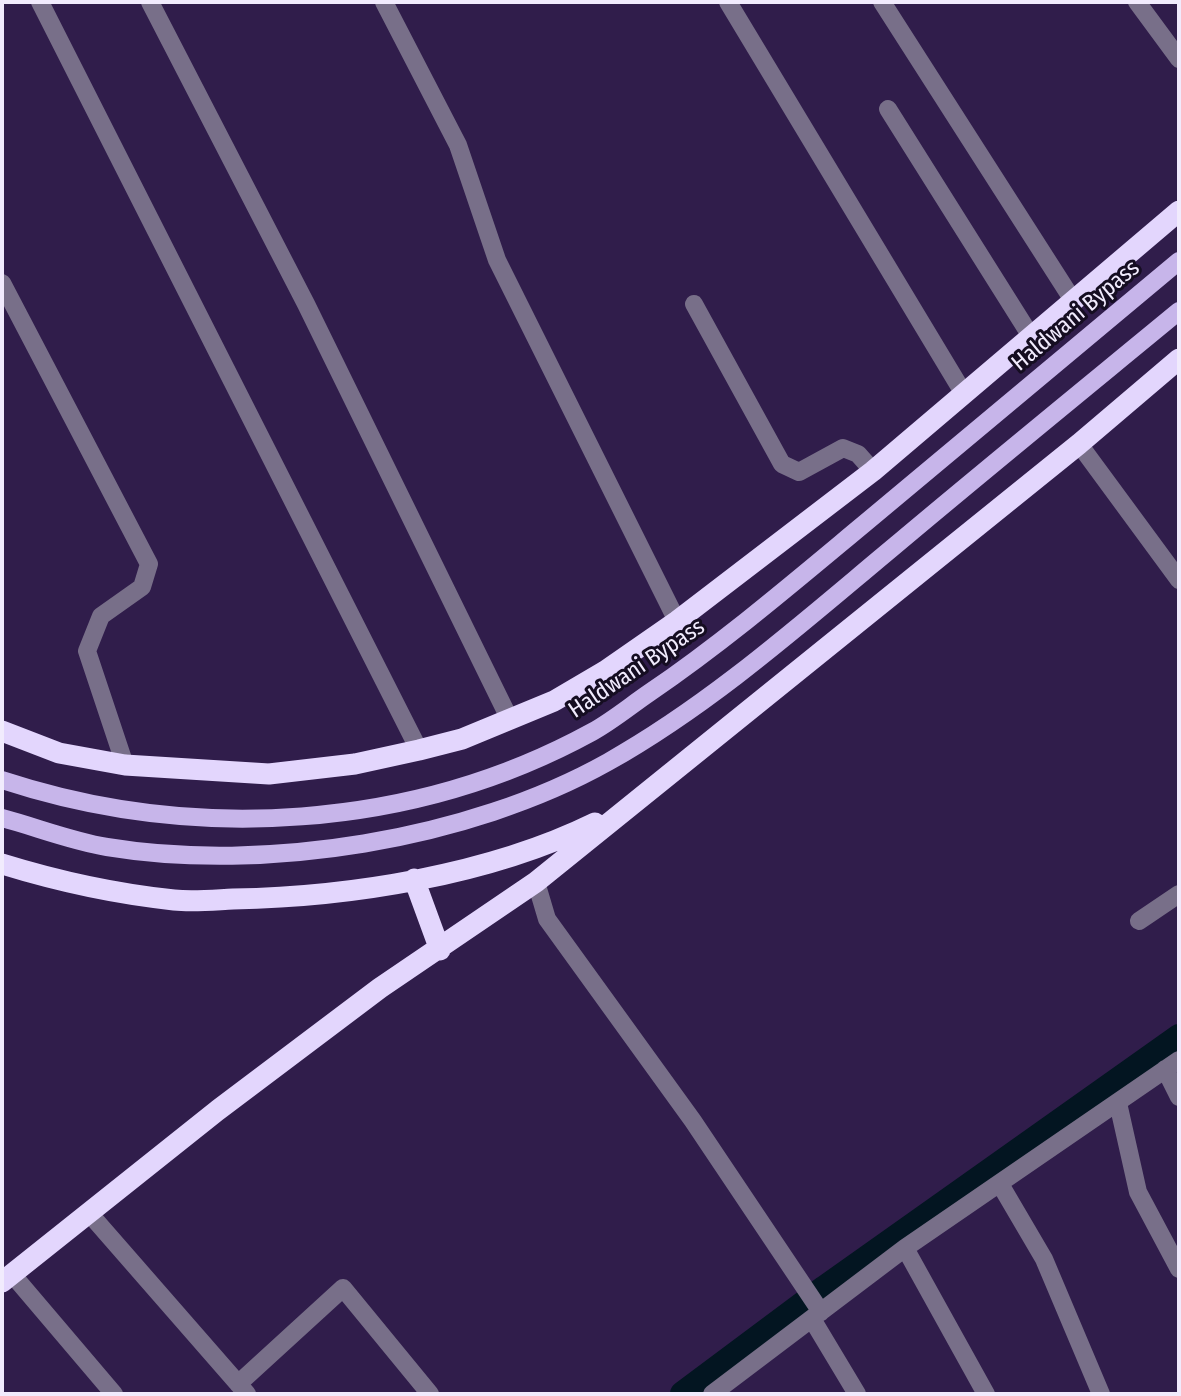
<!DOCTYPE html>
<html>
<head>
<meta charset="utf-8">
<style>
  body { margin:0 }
  #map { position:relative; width:1181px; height:1396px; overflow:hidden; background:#301d4b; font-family:"Fira Sans Condensed",sans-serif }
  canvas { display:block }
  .frame { position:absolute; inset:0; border:4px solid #f1ebfd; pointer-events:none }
</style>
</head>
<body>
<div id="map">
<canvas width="1181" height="1396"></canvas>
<div class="frame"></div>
</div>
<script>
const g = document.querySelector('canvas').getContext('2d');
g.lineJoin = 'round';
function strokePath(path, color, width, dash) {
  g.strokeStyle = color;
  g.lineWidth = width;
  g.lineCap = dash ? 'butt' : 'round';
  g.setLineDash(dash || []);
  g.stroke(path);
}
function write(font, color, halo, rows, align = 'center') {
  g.font = font + ' "Fira Sans Condensed",sans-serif';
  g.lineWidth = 6;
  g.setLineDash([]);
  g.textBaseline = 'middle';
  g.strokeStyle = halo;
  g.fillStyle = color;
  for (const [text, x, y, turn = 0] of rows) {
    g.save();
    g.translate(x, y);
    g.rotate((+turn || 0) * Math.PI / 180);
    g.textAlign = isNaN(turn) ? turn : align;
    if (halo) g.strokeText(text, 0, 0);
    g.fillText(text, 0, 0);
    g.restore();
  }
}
strokePath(new Path2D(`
  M683,1394L825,1288L1179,1037`), '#031521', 26);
strokePath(new Path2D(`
  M40,2L419,750
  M150,2L306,304L510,720
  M384,2L458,145L497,260L677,621
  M728,2L964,394
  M882,2L1074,302
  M1137,2L1179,59
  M888,109L1032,338
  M2,283L149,564L142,587L101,616L87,651L125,765
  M694,304L782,464L799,472L843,448L858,454L873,471
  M1079,444L1179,580
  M536,882L547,919L693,1121L821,1312
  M1139,921L1179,894
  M1165,1069L1179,1097
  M1118,1103L1138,1192L1179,1269
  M1000,1184L1044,1259L1101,1394
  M89,1213L247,1394
  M905,1248L986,1394
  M12,1274L114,1394
  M812,1319L857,1394
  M238,1384L343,1288L430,1394
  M712,1394L905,1248L1179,1060`), '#786f89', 18);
strokePath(new Path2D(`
  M2,780C194,843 413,830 592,732C612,721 630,706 649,693C724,642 793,583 864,524C969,437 1074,349 1179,261
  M2,818C36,827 71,841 107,847C264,873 469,840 608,762C711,704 801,624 891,549C986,469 1083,390 1179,311`), '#c7b5ea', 18);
strokePath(new Path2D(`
  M2,731L59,753L125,765L269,774L355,764L419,750L462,739L554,701L605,671L677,621L873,471L1179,211
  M2,864C57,881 117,894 174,900C193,902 213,900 233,899C350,897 489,875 595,823
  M414,879L440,950
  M2,1282L218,1110L380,988L536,882L1079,444L1179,359`), '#e3d6fd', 21);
write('23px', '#f1ebfd', '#150d21', [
  ["Haldwani Bypass",1076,316,-40],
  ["Haldwani Bypass",637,669,-34]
]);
</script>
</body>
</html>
